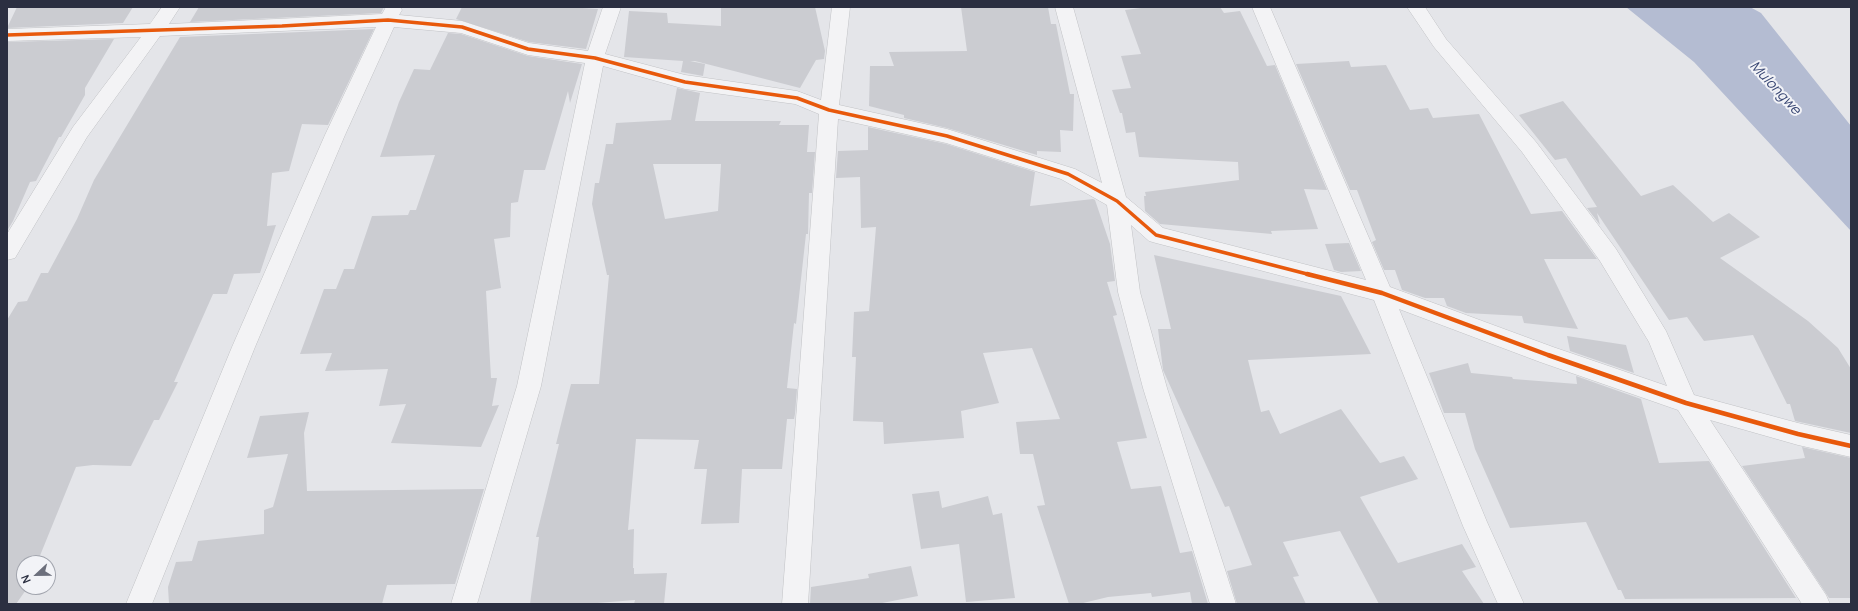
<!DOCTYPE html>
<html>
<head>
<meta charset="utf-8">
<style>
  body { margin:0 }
  #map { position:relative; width:1858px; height:611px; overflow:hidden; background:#e4e5e9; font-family:Manrope,sans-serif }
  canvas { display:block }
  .frame { position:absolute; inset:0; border:8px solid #2b2f41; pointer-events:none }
  .north { position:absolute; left:16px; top:555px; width:40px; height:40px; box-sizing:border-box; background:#f2f3f7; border:1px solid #a2a5ae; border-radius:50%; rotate:248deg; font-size:11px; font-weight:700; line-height:16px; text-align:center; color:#2b2f41 }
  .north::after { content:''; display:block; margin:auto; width:14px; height:18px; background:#6c6f7c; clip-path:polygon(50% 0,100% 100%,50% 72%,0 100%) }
</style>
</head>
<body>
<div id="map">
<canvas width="1858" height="611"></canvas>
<div class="frame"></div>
<div class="north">N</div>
</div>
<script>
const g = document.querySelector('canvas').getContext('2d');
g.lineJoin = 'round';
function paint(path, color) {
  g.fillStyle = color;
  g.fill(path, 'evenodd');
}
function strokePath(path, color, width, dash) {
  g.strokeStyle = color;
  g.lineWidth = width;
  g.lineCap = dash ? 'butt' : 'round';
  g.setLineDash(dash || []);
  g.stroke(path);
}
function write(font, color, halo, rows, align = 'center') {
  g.font = font + ' Manrope,sans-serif';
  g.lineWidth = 4;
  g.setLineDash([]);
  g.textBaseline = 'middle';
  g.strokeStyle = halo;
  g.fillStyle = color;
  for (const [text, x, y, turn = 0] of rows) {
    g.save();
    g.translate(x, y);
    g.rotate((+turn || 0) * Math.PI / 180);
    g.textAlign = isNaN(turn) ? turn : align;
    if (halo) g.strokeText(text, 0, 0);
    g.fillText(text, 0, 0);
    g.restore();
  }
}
paint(new Path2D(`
  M1626,7H1750L1761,13L1851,126V231L1694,62Z`), '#b4bcd2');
paint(new Path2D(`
  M17,7H133L123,23L7,28Z
  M199,7H384L381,13L190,22Z
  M462,7H567L598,9L586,49L529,42L456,19Z
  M721,7H815L825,51L824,59L816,60L800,88L695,61H690L705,64L703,76L681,72L683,61L624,57L629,11L667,13L668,23L721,26Z
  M961,7H1048L1051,24H1056L1070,94H1074L1073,131L1060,130L1061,152L1037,151V155L947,128L904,118V115L869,106L870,66H894L889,52L967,51Z
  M1149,7H1220L1224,13L1240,11L1267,66L1275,65L1327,190L1304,189L1318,229L1271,231L1272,234L1160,224L1145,211L1144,196H1146L1145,192L1239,180L1238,162L1139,157L1135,132L1126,133L1122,113H1120L1112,90L1131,88L1121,56L1141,54L1125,10Z
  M374,29L328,125L302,124L289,171L272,173L267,226L276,225L260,273L234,274L227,294H213L174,382H178L159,420H154L131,466L93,465L76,467L37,563H24V587H28L16,604H7V320L18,302L27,301L41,273H48L77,219L94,180L180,37Z
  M448,33L461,34L528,56L582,64L570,103L568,91L545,170H524L518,202L511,203L510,237L494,239L501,288L486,291L491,378H497L492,406L499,405L481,447L391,443L406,404L379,406L388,369L325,371L332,353L300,354L324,289H336L344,269H354L372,216L408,215L410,210H416L435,155L380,157L399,102L414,69L430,70Z
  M114,39L85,88V95L61,137H59L36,181L30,182L13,221L7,231V42Z
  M1349,61L1351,67L1386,65L1410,110L1428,108L1433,118L1479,114L1531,214L1562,211L1597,259H1544L1578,329L1524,323L1522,316L1466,313L1447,306L1444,298H1425L1402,290L1395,270H1384L1372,242L1376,240L1357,190H1350L1296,64Z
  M677,88L700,93L695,121H781L779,125H809L807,152H815L812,193H809L808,234H806L796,324L794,323L787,388L797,389L795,414L794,419H787L782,469H742L739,523L701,524L707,469H694L699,440L636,439L628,530L634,529L633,568H634V574L667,573L664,604H634L635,600L585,604H530L539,537H536L559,444H556L571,384H599L609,275H607L592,204L595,183H599L606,144H613L616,123L671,120ZM653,164H721L718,211L665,219Z
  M1563,101L1641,196L1673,185L1713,222L1729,213L1760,237L1720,258L1808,321L1838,348L1851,369V433L1795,421L1790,404H1787L1753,335L1704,341L1687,317L1669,320L1597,213L1600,225L1587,208L1597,207L1566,158L1555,160L1519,115Z
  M868,127L946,144L1035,172L1030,206L1093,199L1095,200L1110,244L1115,281L1107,282L1117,315L1113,316L1147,438L1117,442L1131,489L1161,486L1180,553L1192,551L1208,604H1192L1190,592L1152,597L1151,593L1108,597L1079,604H1069L1037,506L1045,505L1033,454H1020L1016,422L1060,419L1032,348L983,353L999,403L961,411L964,438L884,444L883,422L853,421L856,357H852L854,312L869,311L876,227L861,228L860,177L836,178L838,151L868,150Z
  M1349,243L1361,271L1341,272L1334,270L1325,244Z
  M1154,255L1341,296L1371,354L1248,360L1261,412L1269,410L1280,434L1341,409L1380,463L1404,456L1418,479L1360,497L1398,563L1462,544L1476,567L1462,571L1484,604H1379L1340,531L1283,542L1299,576L1293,577L1306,604H1237L1227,571L1252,565L1229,506L1225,507L1163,370L1158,329H1171Z
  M1567,336L1626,345L1634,373L1570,351Z
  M1468,363L1471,373L1512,377L1513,379L1577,384L1576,376L1641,399L1659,463L1709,461L1796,598L1625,599L1621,590H1618L1586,522L1510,528L1475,449L1465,413H1444L1429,373Z
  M309,412L304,433L307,491L484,489L455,584L387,585L382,604H169L168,587L176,562L192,561L198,541L264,534V510L273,507L288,454L247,458L260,416Z
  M1802,447L1851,458V598H1829L1742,466L1805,458Z
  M939,491L942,508L988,496L993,515L1002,513L1015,598L966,602L959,544L921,549L912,494Z
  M911,566L918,596L877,604H810L811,587L869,578L868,574Z`), '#cbccd1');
const minor = new Path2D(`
  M162,7H180L169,24L382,14L386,7H400L402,10L399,15L462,21L529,43L588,51L603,7H621L605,54L685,75L797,91L821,100L832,7H850L839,105L947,129L1075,169L1102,183L1055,7H1073L1126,197L1163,228L1366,280L1252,7H1270L1390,287L1553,347L1667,386L1649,342L1600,261L1522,152L1434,47L1407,7H1425L1446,39L1536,142L1616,249L1666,331L1694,395L1798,423L1851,435V457L1798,445L1710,420L1826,595L1830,604H1802L1678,410L1540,362L1399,309L1487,522L1524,604H1498L1463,526L1374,300L1156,243L1149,241L1131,225L1140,292L1167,388L1236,604H1210L1143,388L1118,292L1107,205L1061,179L946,143L838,119L808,604H782L819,114L795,104L685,89L603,66L541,386L477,604H451L517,386L585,63L528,55L461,33L394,27L345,135L255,347L152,604H126L232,347L325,135L376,27L160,36L87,137L15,258L7,260V234L73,127L141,37L7,41V29L150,24Z`);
strokePath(minor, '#c1c2c5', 1);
paint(minor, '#f3f3f5');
strokePath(new Path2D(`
  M7,35L282,26L388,20L462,27L528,49L595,58L685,82L797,98L829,110L947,136L1068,174L1117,201L1156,235L1311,275`), '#e8590c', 3.5);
strokePath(new Path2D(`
  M1307,274L1382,293L1548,355L1686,403L1798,434L1851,446`), '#e8590c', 4.5);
write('italic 14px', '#384673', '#f2f3f7', [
  ["Mulongwe",1775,88,47]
]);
</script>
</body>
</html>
